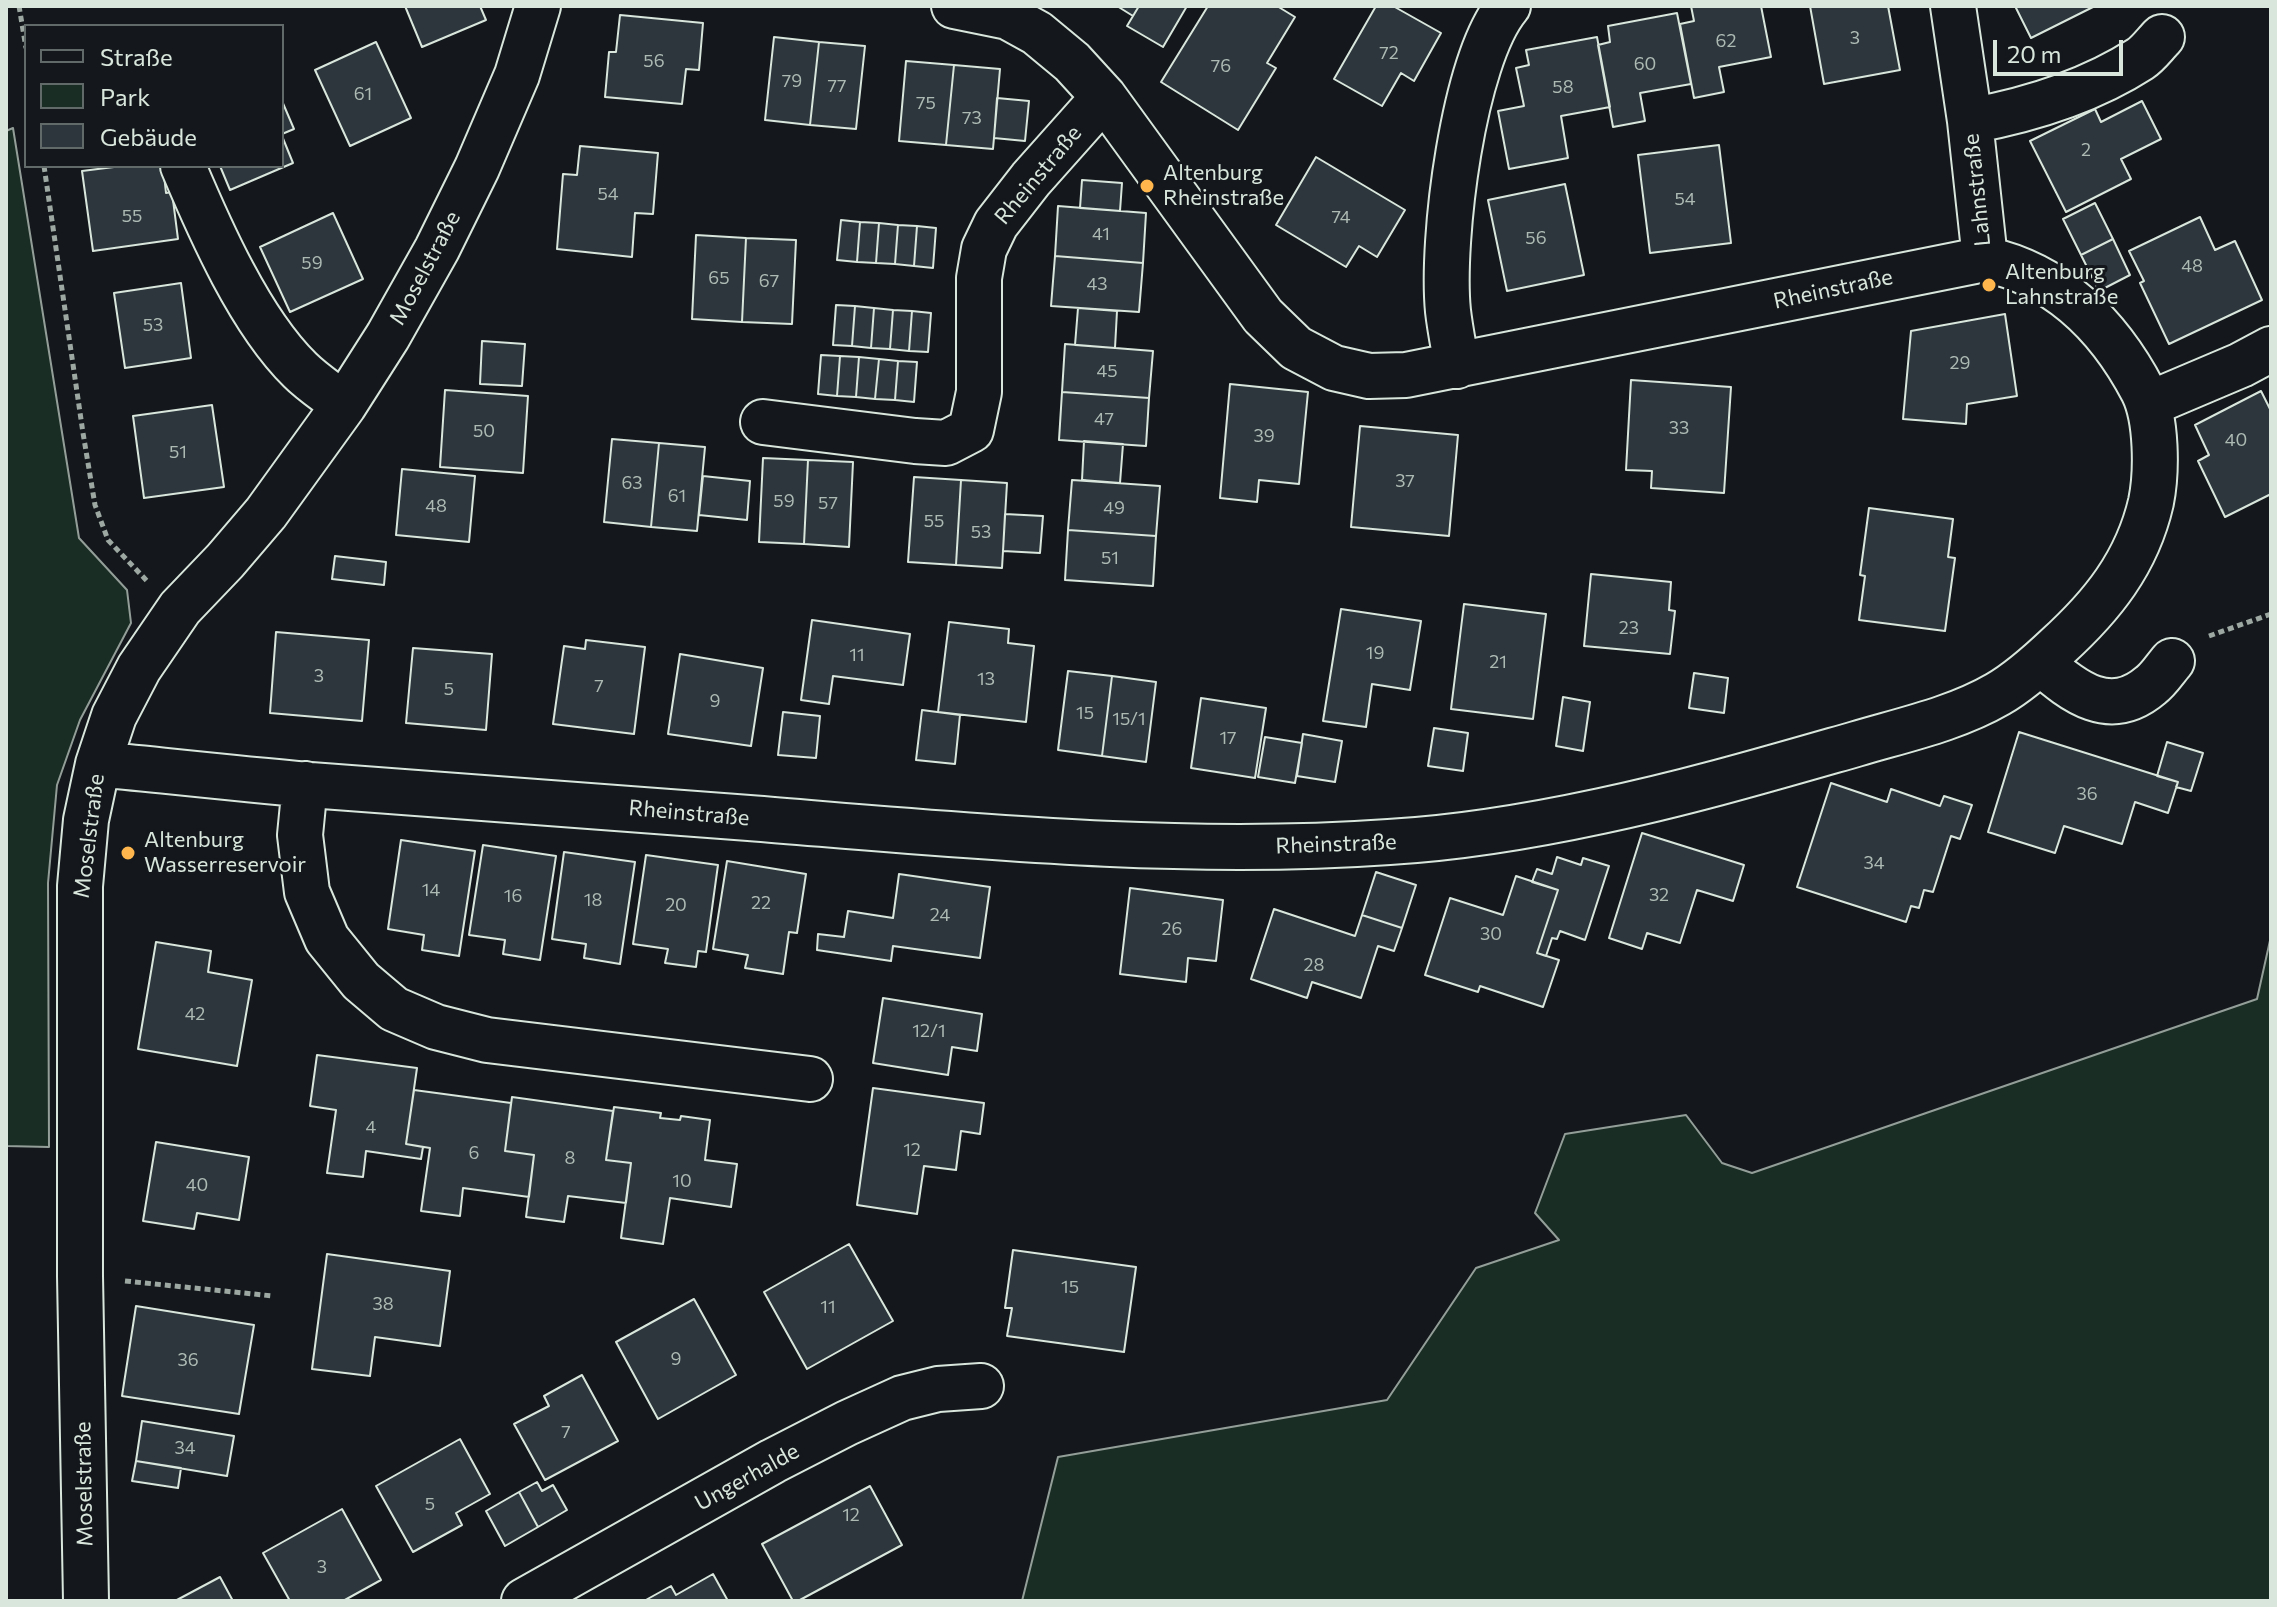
<!DOCTYPE html>
<html>
<head>
<meta charset="utf-8">
<style>
  body { margin:0 }
  #map { position:relative; width:2277px; height:1607px; overflow:hidden; background:#14181c; font-family:Commissioner,sans-serif }
  canvas { display:block }
  .frame { position:absolute; inset:0; border:8px solid #d8e6dc; pointer-events:none }
  .legend { position:absolute; left:24px; top:24px; width:260px; height:144px; box-sizing:border-box; background:#14181c; border:2px solid #626a69; margin:0; padding:10px 14px; list-style:none; font-size:24px; color:#d8e6dc }
  .legend li { display:flex; align-items:center; gap:16px; height:40px }
  .legend b { width:40px; border:2px solid #626a69 }
  .scale { position:absolute; left:1993px; top:40px; width:130px; height:36px; box-sizing:border-box; border:4px solid #d8e6dc; border-top:0; padding-left:10px; font-size:24px; line-height:28px; white-space:nowrap; color:#d8e6dc; -webkit-text-stroke:6px #14181c; paint-order:stroke }
</style>
</head>
<body>
<div id="map">
<canvas width="2277" height="1607"></canvas>
<div class="frame"></div>
<ul class="legend">
<li><b style="height:10px;background:#14181c"></b>Straße</li>
<li><b style="height:22px;background:#1a2d24"></b>Park</li>
<li><b style="height:22px;background:#2c363c"></b>Gebäude</li>
</ul>
<div class="scale">20 m</div>
</div>
<script>
const g = document.querySelector('canvas').getContext('2d');
g.lineJoin = 'round';
function paint(path, color) {
  g.fillStyle = color;
  g.fill(path, 'evenodd');
}
function strokePath(path, color, width, dash) {
  g.strokeStyle = color;
  g.lineWidth = width;
  g.lineCap = dash ? 'butt' : 'round';
  g.setLineDash(dash || []);
  g.stroke(path);
}
function write(font, color, halo, rows, align = 'center') {
  g.font = font + ' Commissioner,sans-serif';
  g.lineWidth = 6;
  g.setLineDash([]);
  g.textBaseline = 'middle';
  g.strokeStyle = halo;
  g.fillStyle = color;
  for (const [text, x, y, turn = 0] of rows) {
    g.save();
    g.translate(x, y);
    g.rotate((+turn || 0) * Math.PI / 180);
    g.textAlign = isNaN(turn) ? turn : align;
    if (halo) g.strokeText(text, 0, 0);
    g.fillText(text, 0, 0);
    g.restore();
  }
}
const green = new Path2D(`
  M13,128L79,538L127,590L131,623L80,720L57,785L48,883L49,1147L6,1146V131Z
  M2271,936V1601H1022L1058,1457L1387,1400L1476,1268L1559,1240L1535,1213L1565,1134L1686,1115L1722,1163L1752,1173L2257,999Z`);
paint(green, '#1a2d24');
strokePath(green, '#939e99', 2);
const building = new Path2D(`
  M405,6H480L486,20L422,47Z
  M1117,6H1139L1133,16Z
  M1139,6H1187L1163,47L1127,26Z
  M1208,6H1277L1295,17L1267,63L1276,68L1238,130L1161,82Z
  M1376,6H1393L1441,33L1414,81L1401,73L1382,106L1334,79Z
  M1691,6H1761L1771,57L1719,67L1724,92L1694,98L1680,24L1694,21Z
  M1810,6H1888L1900,70L1824,84Z
  M2015,6H2092L2093,7L2031,38Z
  M1677,13L1691,84L1640,93L1645,121L1613,127L1598,45L1610,42L1608,26Z
  M620,15L703,23L699,70L686,69L682,104L605,97L609,52H616Z
  M774,37L819,42L810,125L765,120Z
  M1597,37L1610,107L1561,116L1568,158L1509,169L1498,111L1524,106L1516,68L1529,65L1526,50Z
  M376,42L411,118L350,146L315,70Z
  M819,42L865,46L856,129L810,125Z
  M906,61L954,65L946,145L899,141Z
  M954,65L1000,69L993,149L946,145Z
  M997,98L1029,101L1025,141L994,138Z
  M282,101L294,129L282,134Z
  M2142,101L2161,139L2121,159L2131,179L2066,212L2030,141L2095,109L2101,122Z
  M282,136L293,163L230,190L220,166H282Z
  M1719,145L1731,243L1650,253L1638,155Z
  M580,146L658,153L653,214L635,213L632,257L557,249L563,174L577,175Z
  M1316,157L1405,210L1377,257L1359,246L1346,267L1276,225Z
  M122,166H163L166,193L172,192L178,239L93,251L82,171Z
  M1082,180L1122,183L1120,211L1080,208Z
  M1565,184L1584,275L1507,291L1488,200Z
  M2095,203L2113,239L2081,255L2063,219Z
  M1058,206L1146,213L1143,263L1055,256Z
  M333,213L363,279L290,312L260,247Z
  M2200,217L2215,250L2235,241L2262,300L2169,344L2140,283L2144,281L2129,251Z
  M841,220L860,222L857,262L837,260Z
  M860,222L879,223L876,263L857,262Z
  M879,223L898,225L895,264L876,263Z
  M898,225L917,226L914,266L895,264Z
  M917,226L936,228L933,268L914,266Z
  M696,235L746,238L742,322L692,319Z
  M746,238L796,240L792,324L742,322Z
  M2113,239L2130,275L2099,291L2081,255Z
  M1055,256L1143,263L1139,312L1051,306Z
  M181,283L191,358L125,368L114,293Z
  M836,305L855,306L852,346L833,345Z
  M855,306L874,308L871,348L852,346Z
  M874,308L893,310L890,349L871,348Z
  M1078,308L1117,311L1115,348L1075,345Z
  M893,310L912,311L909,351L890,349Z
  M912,311L931,313L928,352L909,351Z
  M2005,314L2017,396L1967,404L1966,424L1903,419L1911,331Z
  M482,341L525,344L522,386L480,384Z
  M1065,344L1153,351L1149,398L1062,392Z
  M821,355L840,356L837,396L818,394Z
  M840,356L859,357L856,397L837,396Z
  M859,357L879,359L875,399L856,397Z
  M879,359L898,361L895,400L875,399Z
  M898,361L917,362L914,402L895,400Z
  M1631,380L1731,387L1724,493L1651,488L1652,471L1626,470Z
  M1230,384L1308,392L1299,484L1259,480L1257,502L1220,498Z
  M445,390L528,396L523,473L440,467Z
  M2261,391L2271,411V494L2225,517L2198,461L2209,455L2195,425Z
  M1062,392L1149,398L1146,446L1059,440Z
  M212,405L224,487L144,498L133,416Z
  M1360,426L1458,435L1449,536L1351,527Z
  M612,439L659,443L651,527L604,522Z
  M1084,441L1123,444L1120,483L1082,480Z
  M659,443L705,447L697,531L651,527Z
  M763,458L808,460L804,544L759,542Z
  M808,460L853,462L849,547L804,544Z
  M402,469L475,476L469,542L396,535Z
  M703,476L750,481L747,520L699,515Z
  M914,477L961,480L956,565L908,562Z
  M961,480L1007,483L1002,568L956,565Z
  M1072,480L1160,486L1156,536L1068,530Z
  M1869,508L1953,519L1948,557L1955,558L1945,631L1859,620L1865,576L1860,575Z
  M1005,514L1043,516L1040,553L1003,551Z
  M1068,530L1156,536L1153,586L1065,580Z
  M335,556L386,562L384,585L332,579Z
  M1591,574L1671,582L1669,610L1675,611L1670,654L1584,646Z
  M1464,604L1546,614L1533,719L1451,709Z
  M1341,609L1421,621L1410,690L1372,684L1366,727L1323,721Z
  M812,620L910,634L903,685L833,676L829,704L801,700Z
  M949,622L1009,629L1008,643L1034,646L1026,722L938,712Z
  M276,632L369,640L362,721L270,713Z
  M586,640L645,647L634,734L553,724L564,646L585,649Z
  M413,648L492,654L486,730L406,723Z
  M680,654L763,668L751,746L668,734Z
  M1068,671L1112,676L1102,756L1058,750Z
  M1694,673L1728,678L1724,713L1689,708Z
  M1112,676L1156,682L1146,762L1102,756Z
  M1563,697L1590,702L1583,751L1556,746Z
  M1201,698L1266,708L1255,778L1191,768Z
  M922,710L960,715L955,764L916,760Z
  M783,712L820,716L816,758L778,755Z
  M1434,728L1468,733L1463,771L1428,766Z
  M2019,732L2178,782L2168,813L2135,802L2122,844L2064,826L2055,853L1988,832Z
  M1303,734L1342,741L1335,782L1297,776Z
  M1265,737L1302,743L1295,783L1258,777Z
  M2167,742L2203,753L2191,791L2176,787L2178,782L2157,776Z
  M1831,783L1887,802L1891,789L1940,806L1944,796L1972,805L1960,839L1951,836L1933,892L1924,890L1919,908L1911,906L1906,922L1797,887Z
  M1642,833L1744,865L1733,901L1697,890L1680,943L1647,933L1642,949L1609,938Z
  M401,840L475,851L459,956L422,950L424,935L388,929Z
  M483,845L556,856L540,960L503,954L505,940L469,935Z
  M564,852L635,862L620,964L584,958L586,944L552,939Z
  M646,855L718,865L706,952L698,951L696,967L665,963L668,949L633,944Z
  M1557,857L1581,865L1583,858L1609,866L1585,940L1560,931L1557,939L1552,938L1546,956L1537,953L1558,890L1532,882L1537,869L1552,874Z
  M727,861L806,874L797,933L789,932L783,974L745,968L748,955L713,949Z
  M1376,872L1416,885L1402,928L1362,915Z
  M899,874L990,887L980,958L893,946L891,961L817,950L818,934L844,937L848,911L893,918Z
  M1516,876L1558,890L1537,953L1559,960L1543,1007L1480,986L1478,992L1425,975L1450,898L1503,915Z
  M1130,888L1223,900L1216,961L1188,958L1186,982L1120,974Z
  M1274,909L1355,936L1362,915L1402,928L1394,951L1378,946L1361,998L1312,982L1307,998L1251,979Z
  M156,942L211,951L208,972L252,980L237,1066L138,1049Z
  M883,998L982,1014L977,1051L952,1047L948,1075L873,1063Z
  M317,1055L417,1068L406,1144L423,1147L421,1159L366,1151L363,1177L327,1173L336,1110L310,1106Z
  M873,1088L984,1103L980,1134L961,1131L956,1170L924,1166L917,1214L857,1205Z
  M414,1090L511,1103L505,1151L534,1155L529,1197L463,1188L460,1216L421,1211L430,1148L406,1144Z
  M512,1097L613,1111L606,1160L631,1163L626,1203L568,1196L564,1222L526,1217L534,1155L505,1151Z
  M614,1107L661,1113L660,1118L680,1120L681,1116L710,1120L705,1160L737,1164L731,1207L670,1198L663,1244L621,1238L631,1163L606,1160Z
  M156,1142L249,1157L239,1220L197,1213L194,1229L143,1221Z
  M849,1244L893,1321L807,1369L764,1292Z
  M1013,1250L1136,1267L1124,1352L1007,1336L1012,1308H1005Z
  M327,1254L450,1271L440,1346L375,1337L370,1376L312,1369Z
  M694,1299L736,1375L658,1419L616,1342Z
  M136,1306L254,1325L239,1414L122,1396Z
  M582,1375L618,1441L545,1480L514,1424L549,1406L544,1396Z
  M142,1421L234,1436L227,1476L136,1461Z
  M460,1439L490,1494L456,1513L462,1525L413,1552L376,1486Z
  M136,1461L181,1468L178,1488L132,1481Z
  M537,1482L542,1491L553,1485L567,1510L538,1527L519,1492Z
  M870,1486L902,1545L798,1601H793L762,1544Z
  M519,1492L538,1527L505,1546L486,1511Z
  M342,1509L381,1580L343,1601H290L263,1553Z
  M713,1574L728,1601H644L671,1586L676,1595Z
  M220,1577L233,1601H175Z`);
paint(building, '#2c363c');
strokePath(building, '#d8e6dc', 2);
const minor = new Path2D(`
  M1953,6L1970,121L1985,259
  M1970,121C2029,110 2089,92 2140,59C2148,54 2155,44 2162,37
  M183,166C210,230 250,321 300,370C313,383 329,393 344,405
  M1457,366C1454,348 1450,329 1448,311C1441,240 1463,60 1508,6
  M2149,404L2241,365L2271,349
  M763,422L915,441L946,443L971,430L979,392V278L984,249L996,224L1031,179L1104,97
  M2041,663C2074,692 2110,720 2151,685C2159,679 2165,669 2172,661
  M98,764C168,771 239,779 310,785C456,797 603,806 749,818C961,835 1177,857 1389,842C1460,838 1531,826 1601,811C1687,793 1772,768 1856,744C1903,730 1955,719 1998,694C2019,682 2039,664 2057,647C2102,606 2137,563 2151,502C2157,472 2157,419 2143,391C2109,326 2058,275 1985,259L1406,375L1369,376L1334,368L1296,348L1263,316L1104,97L1072,62L1037,33L1008,17L954,6
  M305,784L300,835L307,892L327,939L361,981L394,1009L436,1027L487,1040L810,1079
  M86,1601L80,1276V886L86,820L98,764L114,716L139,668L180,608L225,561L266,513L344,405L388,336L437,249L477,168L517,75L538,6
  M524,1601L773,1461L847,1423L902,1398L938,1389L981,1386`);
strokePath(minor, '#d8e6dc', 48);
strokePath(new Path2D(`
  M19,6L26,48
  M44,166L83,433L95,505L108,540L148,582
  M2209,636L2271,614
  M125,1281L273,1296`), '#9da8a2', 5, [6, 4]);
strokePath(minor, '#14181c', 44);
for (const [x, y, r, color] of [
  [1147,186,8,"#ffb74d"],
  [1989,285,8,"#ffb74d"],
  [128,853,8,"#ffb74d"]
]) {
  const dot = new Path2D();
  dot.arc(x, y, r, 0, 2 * Math.PI);
  g.fillStyle = color;
  g.fill(dot);
  strokePath(dot, '#14181c', 3);
}
write('18px', '#adbab4', null, [
  ["3",1855,38],
  ["62",1726,41],
  ["72",1389,53],
  ["56",654,61],
  ["60",1645,64],
  ["76",1221,66],
  ["79",792,81],
  ["77",837,86],
  ["58",1563,87],
  ["61",363,94],
  ["75",926,103],
  ["73",972,118],
  ["2",2086,150],
  ["54",608,194],
  ["54",1685,199],
  ["55",132,216],
  ["74",1341,217],
  ["41",1101,234],
  ["56",1536,238],
  ["59",312,263],
  ["48",2192,266],
  ["65",719,278],
  ["67",769,281],
  ["43",1097,284],
  ["53",153,325],
  ["29",1960,363],
  ["45",1107,371],
  ["47",1104,419],
  ["33",1679,428],
  ["50",484,431],
  ["39",1264,436],
  ["40",2236,440],
  ["51",178,452],
  ["37",1405,481],
  ["63",632,483],
  ["61",677,496],
  ["59",784,501],
  ["57",828,503],
  ["48",436,506],
  ["49",1114,508],
  ["55",934,521],
  ["53",981,532],
  ["51",1110,558],
  ["23",1629,628],
  ["19",1375,653],
  ["11",857,655],
  ["21",1498,662],
  ["3",319,676],
  ["13",986,679],
  ["7",599,686],
  ["5",449,689],
  ["9",715,701],
  ["15",1085,713],
  ["15/1",1129,719],
  ["17",1228,738],
  ["36",2087,794],
  ["34",1874,863],
  ["14",431,890],
  ["32",1659,895],
  ["16",513,896],
  ["18",593,900],
  ["22",761,903],
  ["20",676,905],
  ["24",940,915],
  ["26",1172,929],
  ["30",1491,934],
  ["28",1314,965],
  ["42",195,1014],
  ["12/1",929,1031],
  ["4",371,1127],
  ["12",912,1150],
  ["6",474,1153],
  ["8",570,1158],
  ["10",682,1181],
  ["40",197,1185],
  ["15",1070,1287],
  ["38",383,1304],
  ["11",828,1307],
  ["9",676,1359],
  ["36",188,1360],
  ["7",566,1432],
  ["34",185,1448],
  ["5",430,1504],
  ["12",851,1515],
  ["3",322,1567]
]);
write('22px', '#d8e6dc', '#14181c', [
  ["Altenburg",1163,173],
  ["Rheinstraße",1163,198],
  ["Altenburg",2005,272],
  ["Lahnstraße",2005,297],
  ["Altenburg",144,840],
  ["Wasserreservoir",144,865]
], 'left');
write('22px', '#d8e6dc', '#14181c', [
  ["Rheinstraße",1038,175,-50],
  ["Lahnstraße",1977,190,-96],
  ["Moselstraße",425,268,-62],
  ["Rheinstraße",1833,289,-12],
  ["Rheinstraße",689,813,5],
  ["Moselstraße",89,836,-83],
  ["Rheinstraße",1336,844,-2],
  ["Ungerhalde",747,1477,-29],
  ["Moselstraße",84,1484,-91]
]);
</script>
</body>
</html>
